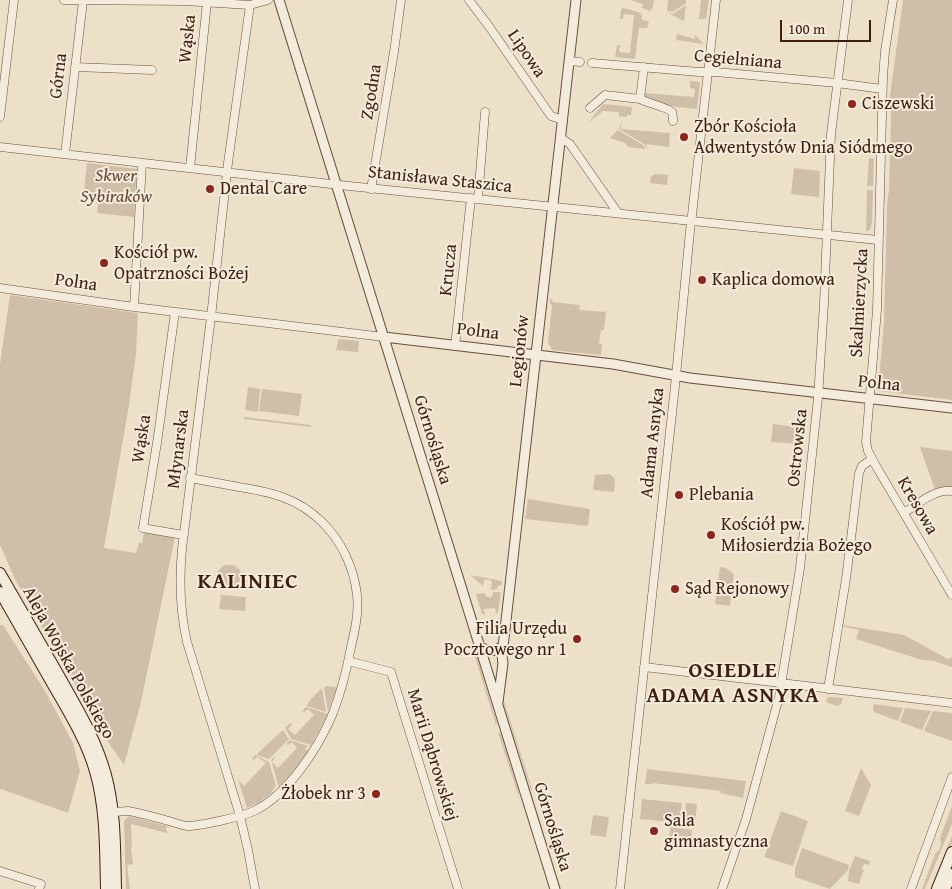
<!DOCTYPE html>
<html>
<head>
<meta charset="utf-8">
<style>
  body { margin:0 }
  #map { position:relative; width:952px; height:889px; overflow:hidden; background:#ede0c8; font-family:"Gentium Book Plus",serif }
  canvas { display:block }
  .scale { position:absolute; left:780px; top:20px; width:91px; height:22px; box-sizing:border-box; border:2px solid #401e0d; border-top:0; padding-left:6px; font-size:15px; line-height:18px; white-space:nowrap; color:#401e0d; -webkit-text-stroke:4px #f3ebdb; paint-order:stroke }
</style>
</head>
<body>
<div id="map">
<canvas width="952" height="889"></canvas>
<div class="scale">100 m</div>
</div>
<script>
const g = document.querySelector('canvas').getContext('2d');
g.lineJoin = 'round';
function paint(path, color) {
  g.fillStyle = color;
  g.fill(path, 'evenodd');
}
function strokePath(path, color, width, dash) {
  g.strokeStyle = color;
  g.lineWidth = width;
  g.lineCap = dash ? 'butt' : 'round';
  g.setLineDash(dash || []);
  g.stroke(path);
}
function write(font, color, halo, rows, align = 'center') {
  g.font = font + ' "Gentium Book Plus",serif';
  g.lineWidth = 4;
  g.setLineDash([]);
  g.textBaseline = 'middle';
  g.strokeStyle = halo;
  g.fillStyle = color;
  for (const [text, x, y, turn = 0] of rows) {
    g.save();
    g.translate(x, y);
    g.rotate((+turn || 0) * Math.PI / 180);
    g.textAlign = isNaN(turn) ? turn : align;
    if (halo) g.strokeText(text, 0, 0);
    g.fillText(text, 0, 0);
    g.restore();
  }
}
paint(new Path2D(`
  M630,0H654L653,7L650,11L642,8L643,4Z
  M668,0H686V3L673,12L667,11Z
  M701,0H709L706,19H699Z
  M903,0H952V400L878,391L884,322L887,205L889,189L891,115L889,103Z
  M686,5L684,21L668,13L673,14Z
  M622,8C629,9 636,11 642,14L641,19L649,22L647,28H639L635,59L615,57L617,45H620L619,52L630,53L634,15L624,14L623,19H620L621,10Z
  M677,34L695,39V35L704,44L676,40Z
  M690,81L700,82L697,109L677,107L643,99L644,93L694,97L695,89L690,88Z
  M603,104L632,107L631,115H627V117L619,116V112L603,111L583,127L589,122Z
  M622,120L621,129L670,133L669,147L646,144L648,150L644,144L619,129Z
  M618,130L643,145L646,149L628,147L625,143L610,138Z
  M869,158L874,159L873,186H867Z
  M87,163L137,169L134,217L97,213L99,193L84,192Z
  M794,168L820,171L819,197L791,194Z
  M656,174L668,175L667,185L650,183L651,176Z
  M867,190H873L872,223L870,230L866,232Z
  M10,295L138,313L136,354L128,411L104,548L136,553L139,543H142L144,532L175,537L141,702L124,765L106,739L60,659L15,579L0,545V364Z
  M550,299H553L552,302L580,305L579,310L606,312L604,330H601L599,343L602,344L601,355L552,350L548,342L552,306L550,303Z
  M339,339L359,341L358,352L336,350L338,341Z
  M248,387L260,389L258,412L245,410Z
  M262,389L302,394L299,416L259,411Z
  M244,417L311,425V427L244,419Z
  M773,424L802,428L800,444L771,442Z
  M920,447L952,451V488L935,490Z
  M610,474L615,479L614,492L593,490L595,475Z
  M528,499L590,509L588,526L525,519Z
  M224,565H234L240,570L241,580L234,587H224L217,581L218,571Z
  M720,567L726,568L734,574L730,606L715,604Z
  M470,575L502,581V585L498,586L497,589L491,590L492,582C490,579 488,579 484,580L483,586Z
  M493,592H501L498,612L496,614L495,608L484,609L485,615L482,614L476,594L484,593L486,596L490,598L493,595Z
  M221,595L246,597L245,611L219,609Z
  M0,625H3L45,691L73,743L80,771L68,813L1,789L0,791Z
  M842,625L904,635L948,659L952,657V667L934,661L922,660L856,639L859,630L845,627Z
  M472,647H474L497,723L496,725Z
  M326,686L337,687L328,712L324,688Z
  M322,688L326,712L307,706L309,701Z
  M502,695L532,789L531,790L504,705Z
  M828,697L843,698L841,704L837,706L826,702Z
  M874,704L903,708L898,721L874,712L873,708Z
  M306,707L328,714L311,745L291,739L285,728L290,723L292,725L288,729L295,735L314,715L308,709L304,712L302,711Z
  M905,708L931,711L922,730L900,722Z
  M933,711L952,713V741L924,731Z
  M283,730L289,739L269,759L257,755L258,753Z
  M498,732L501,734L517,787L520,801Z
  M290,740L308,746L305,749L308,751L296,768L279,788L271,760L274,757L275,758L272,762L278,768L297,748L292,742L288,745L286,744Z
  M255,755L269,762L276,786L272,791L273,792L257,804L247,808L238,779L244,786L266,763L257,757L253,760L252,759Z
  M861,768L871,785L859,816L845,811Z
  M647,769L746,781L743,798L720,793L721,791L653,783L652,784H645Z
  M642,799L682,803L680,823L640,819Z
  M686,803L697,804L695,823L684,822Z
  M952,806V824L925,889H922L935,854L939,850L941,844L940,838Z
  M781,811L808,821L793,866L764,857Z
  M593,815L609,817L606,837L590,835Z
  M129,816L167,826V828H166V830H167V833L131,824L132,847L131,848L133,864L127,865L130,889H126L124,821Z
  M670,827L692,830L691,842L669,840Z
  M952,836V843L933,889H930Z
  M802,848L849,865L848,870L830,889L795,877V869Z
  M855,856L870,861L869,865L864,864L862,869L865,871L863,872L859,884L848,881L849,871Z`), '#d0bfa8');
const minor = new Path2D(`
  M64,0L185,1L250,5L268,0
  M469,0L488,25L551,116L563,120
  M893,0L885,51L883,77L877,310L866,442L868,451L876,466L952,595
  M250,5L228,163L211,317L182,549C179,581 180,611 187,642L240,816L248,850L255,889
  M569,61L580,62
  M592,63L699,72H716L837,83L882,89
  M75,67L152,70
  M640,99C647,103 669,108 672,112C673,114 673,118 673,121
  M590,108L605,95L640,99L644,67
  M0,117L14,0
  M561,138L570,144L618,213
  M0,147L349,186L878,240
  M65,154L83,1
  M190,168L207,2
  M371,189L394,52L401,0
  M478,199L485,112
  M0,288L134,307L384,337
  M134,307L142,163
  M175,312L157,443L143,528L183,535
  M455,346L471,198
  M904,513C918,504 934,489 952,491
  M348,661L391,672L458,889
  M644,667L952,703
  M828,689L846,579L859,473L862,466L872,459
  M113,812C118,812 123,811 128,811C142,813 156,818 169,821C175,823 181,825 187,826C200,826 241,817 254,811C288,795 319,747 333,713C341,692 347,669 351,647C355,630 359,612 357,595C354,567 341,540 321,521C297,498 271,492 239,487C223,484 207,481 190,478
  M0,871L41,884L39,889
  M620,889L675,386L690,231L692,215L716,0
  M722,889L746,819L779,697L800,568L818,398L824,303L831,134L848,0
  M911,889L952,777`);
const tertiary = new Path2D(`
  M279,0L555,889
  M384,337L613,364L690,378L952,408
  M480,647C488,652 495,652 503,646
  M498,702L503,663L502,656L576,0`);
const secondary = new Path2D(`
  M0,573C19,606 38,639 57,672C76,706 96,738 106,775C116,812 115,851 116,889
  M0,592C18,623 35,654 53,685C69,713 86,740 95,771C106,809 105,850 106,889
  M937,889L952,852
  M945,889L952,874`);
strokePath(minor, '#6b4e3c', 9);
strokePath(tertiary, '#6b4e3c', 11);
strokePath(secondary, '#401e0d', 12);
strokePath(minor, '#f3ebdb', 8);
strokePath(tertiary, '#f3ebdb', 9);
strokePath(secondary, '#f3ebdb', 10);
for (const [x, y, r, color] of [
  [852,104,5,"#8f2418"],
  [684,137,5,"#8f2418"],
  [210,189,5,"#8f2418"],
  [104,263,5,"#8f2418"],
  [702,280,5,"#8f2418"],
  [679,495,5,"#8f2418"],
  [711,535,5,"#8f2418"],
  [675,589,5,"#8f2418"],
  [577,639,5,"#8f2418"],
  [376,794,5,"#8f2418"],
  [654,831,5,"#8f2418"]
]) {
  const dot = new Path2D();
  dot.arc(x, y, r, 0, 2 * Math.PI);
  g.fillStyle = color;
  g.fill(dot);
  strokePath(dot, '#f3ebdb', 2);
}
write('18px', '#401e0d', '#f3ebdb', [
  ["Wąska",188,39,-84],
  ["Lipowa",526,54,56],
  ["Cegielniana",738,60,5],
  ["Górna",59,76,-83],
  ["Zgodna",372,92,-81],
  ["Stanisława Staszica",440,180,6],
  ["Krucza",449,270,-84],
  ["Polna",76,283,8],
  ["Skalmierzycka",860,303,-87],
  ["Polna",478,332,7],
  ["Legionów",520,351,-84],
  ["Polna",879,384,6],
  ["Wąska",142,439,-81],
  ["Górnośląska",432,440,73],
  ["Adama Asnyka",653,443,-84],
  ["Ostrowska",798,448,-84],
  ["Młynarska",179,449,-83],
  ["Kresowa",917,506,60],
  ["Aleja Wojska Polskiego",68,663,61],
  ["Marii Dąbrowskiej",432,755,73],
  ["Górnośląska",552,827,73]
]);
write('18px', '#401e0d', '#f3ebdb', [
  ["Ciszewski",862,104],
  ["Zbór Kościoła",694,127],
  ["Adwentystów Dnia Siódmego",694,148],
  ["Dental Care",220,189],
  ["Kościół pw.",114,253],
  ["Opatrzności Bożej",114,274],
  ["Kaplica domowa",712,280],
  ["Plebania",689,495],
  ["Kościół pw.",721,525],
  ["Miłosierdzia Bożego",721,546],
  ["Sąd Rejonowy",685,589],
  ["Filia Urzędu",567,629,"right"],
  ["Pocztowego nr 1",567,650,"right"],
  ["Żłobek nr 3",366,794,"right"],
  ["Sala",664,821],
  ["gimnastyczna",664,842]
], 'left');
write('italic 18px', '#644634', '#f3ebdb', [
  ["Skwer",116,176],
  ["Sybiraków",116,197]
]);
g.letterSpacing = '1px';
write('bold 22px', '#401e0d', '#f3ebdb', [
  ["KALINIEC",248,582],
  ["OSIEDLE",733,671],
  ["ADAMA ASNYKA",733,696]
]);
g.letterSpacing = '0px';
</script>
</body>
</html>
